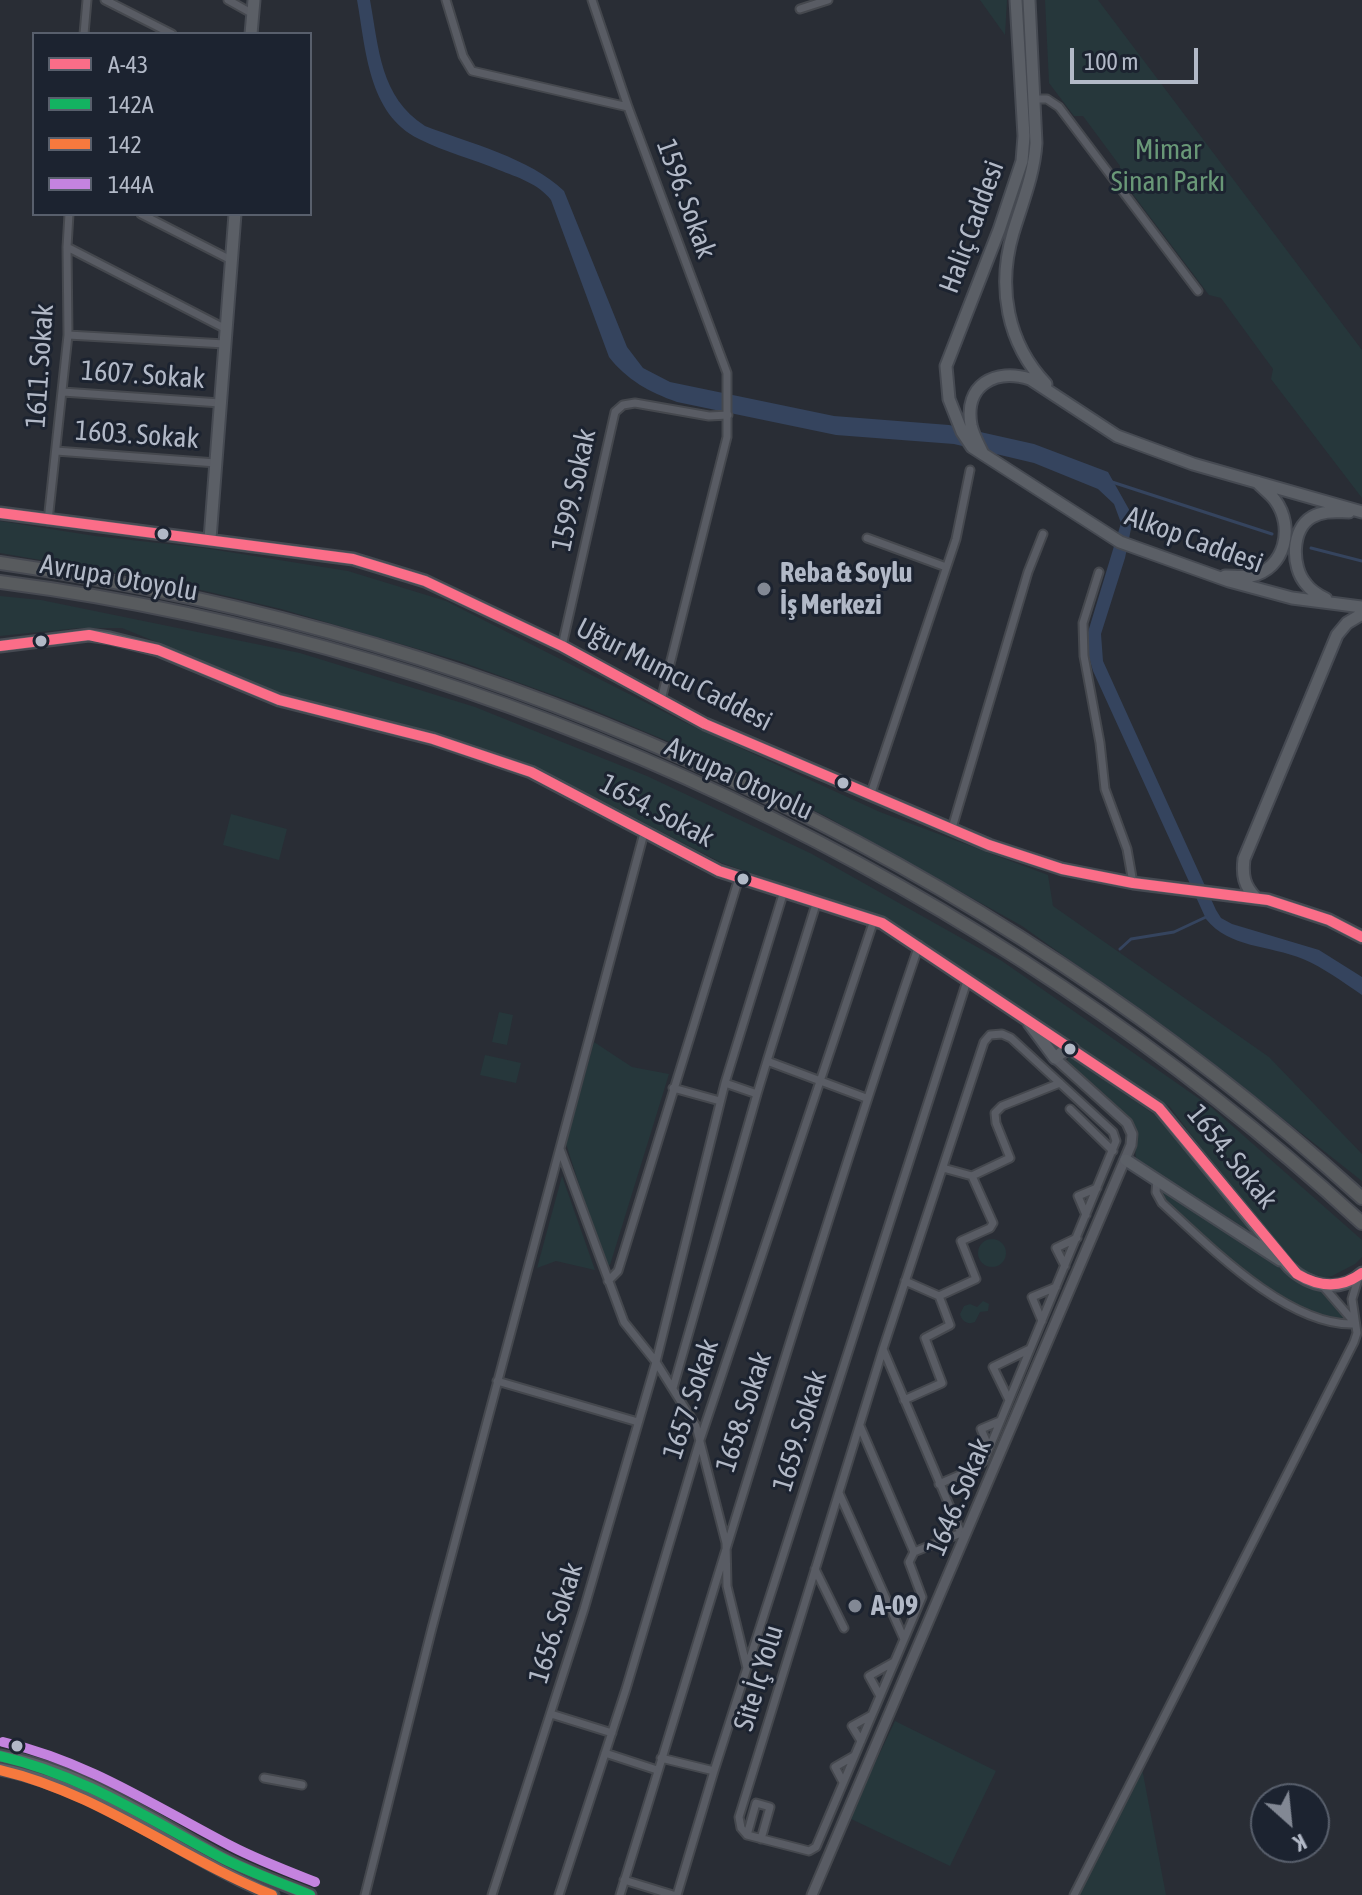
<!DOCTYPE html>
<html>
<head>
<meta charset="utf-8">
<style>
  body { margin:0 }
  #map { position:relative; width:1362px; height:1895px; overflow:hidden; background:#292d35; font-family:"Asap Condensed",sans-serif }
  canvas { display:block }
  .legend { position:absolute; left:32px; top:32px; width:280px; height:184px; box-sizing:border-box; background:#1c2330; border:2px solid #585f6c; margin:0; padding:10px 14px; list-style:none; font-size:24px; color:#b2b9c7 }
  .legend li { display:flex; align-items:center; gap:16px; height:40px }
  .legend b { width:40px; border:2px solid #585f6c }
  .north { position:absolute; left:1250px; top:1783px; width:80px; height:80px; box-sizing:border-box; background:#1c2330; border:2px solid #585f6c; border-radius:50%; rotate:153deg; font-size:22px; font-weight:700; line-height:32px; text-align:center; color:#b2b9c7 }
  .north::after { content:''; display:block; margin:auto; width:28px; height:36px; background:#828894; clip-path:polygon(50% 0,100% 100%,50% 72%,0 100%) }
  .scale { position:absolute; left:1070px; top:48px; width:128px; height:36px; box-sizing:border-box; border:4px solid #b2b9c7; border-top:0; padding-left:10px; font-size:24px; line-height:28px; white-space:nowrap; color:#b2b9c7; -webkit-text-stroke:6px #1c2330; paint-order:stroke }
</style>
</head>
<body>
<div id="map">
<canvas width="1362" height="1895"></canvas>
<ul class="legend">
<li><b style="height:10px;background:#fb6d88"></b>A-43</li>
<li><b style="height:10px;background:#13b361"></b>142A</li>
<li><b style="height:10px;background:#f6793e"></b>142</li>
<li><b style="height:10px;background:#c483df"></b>144A</li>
</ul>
<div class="north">K</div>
<div class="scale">100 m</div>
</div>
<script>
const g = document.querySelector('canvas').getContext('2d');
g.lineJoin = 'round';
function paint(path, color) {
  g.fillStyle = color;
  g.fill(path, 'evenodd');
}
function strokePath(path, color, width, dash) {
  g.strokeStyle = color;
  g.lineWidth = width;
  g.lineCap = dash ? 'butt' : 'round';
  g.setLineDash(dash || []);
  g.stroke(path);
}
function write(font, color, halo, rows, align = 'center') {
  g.font = font + ' "Asap Condensed",sans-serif';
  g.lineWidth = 6;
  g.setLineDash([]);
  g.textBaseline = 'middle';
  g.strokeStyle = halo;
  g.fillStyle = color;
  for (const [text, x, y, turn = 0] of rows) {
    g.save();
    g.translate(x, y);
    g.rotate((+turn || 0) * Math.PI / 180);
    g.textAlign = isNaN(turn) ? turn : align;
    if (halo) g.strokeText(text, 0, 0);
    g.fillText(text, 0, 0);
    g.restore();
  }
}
paint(new Path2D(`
  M980,0H1007L1005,35Z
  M1045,0H1098L1362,350V498L1271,379L1273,369L1221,298L1209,295L1119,176L1120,166L1083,116H1074L1049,83Z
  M0,521L95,536L204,548L348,571L446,601L688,724L880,812L1048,875L1053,906L1269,1057L1362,1154V1181L1193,1048L1022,926L827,817L703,756L586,707L459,661L281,609L167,582L0,553Z
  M0,596L41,600L300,653L475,707L647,776L812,854L1002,961L1211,1107L1362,1240V1257L1355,1264L1332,1276L1315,1279L1304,1274L1261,1226L1170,1107L888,922L722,863L534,766L398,724L289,696L122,628H79L0,636Z
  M231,814L287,829L279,860L223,845Z
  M499,1012L513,1015L507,1045L492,1042Z
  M594,1042L632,1067L669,1074L610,1265L605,1264L566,1144Z
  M485,1055L521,1063L516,1083L480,1075Z
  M1069,1055L1159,1118L1254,1234L1137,1160C1133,1151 1138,1144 1137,1135C1134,1115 1083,1076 1067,1062Z
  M562,1176L595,1270L556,1261L537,1268Z
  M1157,1179L1322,1286L1355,1324L1309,1315L1239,1269L1159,1200Z
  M978 1253a14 14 0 1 1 28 0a14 14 0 1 1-28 0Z
  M983,1301L989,1304L988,1311L980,1312L975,1322C968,1325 962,1322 960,1314L964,1306L970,1304L977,1307Z
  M895,1721L996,1771L950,1866L849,1818Z
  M1141,1763L1166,1895H1075Z`), '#26373b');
paint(new Path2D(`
  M357,0H370C379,49 380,97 425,126C469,143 530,158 564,191L627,347L643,368L670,382L834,416L949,425L1034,444L1108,472L1131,513L1132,524L1125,558L1101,634L1103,661L1216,910L1221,918L1232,924L1319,950L1362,977V995C1343,982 1324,968 1303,959C1269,945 1229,948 1206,919L1093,671L1087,650L1088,632L1121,523L1114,504L1098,489L1034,463L954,444L836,435L677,402C649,392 627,380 609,357L551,200C539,184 517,177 499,170C473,159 444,152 419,139C368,114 366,49 357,0Z`), '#35445e');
strokePath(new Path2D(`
  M1112,482L1272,534
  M1311,548L1362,561
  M1120,949L1131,939L1174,932L1206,917`), '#35445e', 3);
const minor = new Path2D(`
  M105,0L172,34
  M228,0L253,14
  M446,0L463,56L472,71L628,107
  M592,0L628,107L727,373V437L661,700
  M800,9L828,0
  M84,34L87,0
  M1035,99H1047L1059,107L1198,291
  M141,214L231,260
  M67,247L226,329
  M68,335L225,344
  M63,392L220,403
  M56,451L216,463
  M48,521L68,335L67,247L69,214
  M867,538L946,567
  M1099,572L1083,623L1084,656L1100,743L1105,789L1127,849L1133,883
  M562,646L615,412L623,405L635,403L709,416L728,415
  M871,793L956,539L970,470
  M952,828L1028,572L1043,534
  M767,1061L817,901
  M725,1083L784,891
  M673,1088L720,1101
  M1070,1109L1113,1151
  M560,1149L624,1322L656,1362L696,1426L726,1543L727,1586L747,1668
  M943,1168L972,1176
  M1157,1179L1156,1192L1162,1203C1209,1246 1288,1327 1355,1324
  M1086,1215L1078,1196L1097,1188
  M1065,1266L1056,1248L1077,1238
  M608,1281L618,1271L739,878
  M905,1281L939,1296
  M1323,1286L1354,1322
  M1042,1321L1032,1297L1056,1287
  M883,1349L961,1533
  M497,1381L638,1422
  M673,1388L757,1094
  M904,1400L942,1383L925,1338L950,1325L939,1296L976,1279L961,1241L990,1228L993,1223L972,1176L1010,1158L996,1123L995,1113L1002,1106L1060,1083
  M1009,1400L993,1367L1030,1349
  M860,1426L914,1552L909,1562L922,1597L816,1847L809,1851L747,1835L741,1828L739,1817L883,1349L984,1042L990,1035L1002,1034L1011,1038L1113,1132L1116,1141L984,1461L976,1468L939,1484
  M989,1448L981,1429L1000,1421
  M839,1493L904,1639
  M914,1552L961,1533
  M815,1569L844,1628
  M880,1696L869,1676L894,1662
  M551,1714L612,1733
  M861,1741L852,1726L870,1716
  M605,1753L657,1770
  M661,1758L714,1771
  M264,1778L302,1785
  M843,1782L835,1767L854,1756
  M747,1835L756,1803L770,1807L761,1839
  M624,1880L673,1895
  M365,1895L432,1628L644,833
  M492,1895L584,1609L656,1362L725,1083L757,1094L767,1061L866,1098
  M559,1895L626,1689L700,1440L874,920
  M620,1895C718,1578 812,1259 919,945
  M677,1895L714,1771L967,981
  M1074,1895L1354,1342L1357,1333L1352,1299L1358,1279`);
const tertiary = new Path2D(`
  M812,1895L1131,1145L1132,1134L1127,1123L1055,1058`);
const primary = new Path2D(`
  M1016,0L1024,136L1022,161L999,230L946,366L949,399L962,432L972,447L1120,542L1229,581L1292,598L1362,607
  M1029,0L1036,143C1034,175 1022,203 1013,233C997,287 1007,343 1046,384
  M251,34L254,0
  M983,454C979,445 973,435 971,425C964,385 995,368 1030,379L1117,436L1193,464L1362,512
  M0,513L353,559L425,581L562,646L705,724L989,845L1062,869L1133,883L1268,900L1329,920L1362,937
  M210,539L235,214
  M1225,576C1233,576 1243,577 1251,576C1285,569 1295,527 1275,500C1270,493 1262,488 1257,482
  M1326,599C1318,595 1311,591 1306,584C1291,567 1291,529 1312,517C1324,510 1337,512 1349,512
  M0,646L89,635L110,638L158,650L279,700L433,739L531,772L719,871L882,923L1159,1108L1289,1267C1309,1286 1340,1294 1362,1273
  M1256,898C1244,886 1242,875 1244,859L1337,635L1347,623L1362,614
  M1029,1023L1055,1058L1064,1051L1073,1049
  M1126,1160L1280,1260
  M0,1756C79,1770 145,1815 214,1853C244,1870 278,1882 310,1895
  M0,1769C98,1787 182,1857 273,1895`);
const motorway = new Path2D(`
  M0,563C507,636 982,853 1362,1198
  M0,582C504,647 989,880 1362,1223`);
strokePath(minor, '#45484e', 11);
strokePath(tertiary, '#45484e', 13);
strokePath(primary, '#464a52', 15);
strokePath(motorway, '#464951', 16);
strokePath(minor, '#595c64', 7);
strokePath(tertiary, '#595c64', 9);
strokePath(primary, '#5b5f66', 11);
strokePath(motorway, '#585b5e', 12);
strokePath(new Path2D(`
  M0,513L353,559L425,581L562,646L705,724L989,845L1062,869L1133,883L1268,900L1329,920L1362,937
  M0,646L89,635L158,650L279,700L433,739L531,772L719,871L882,923L1159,1108L1297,1274C1319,1287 1341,1289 1362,1273`), '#fb6d88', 10);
strokePath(new Path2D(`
  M0,1756C83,1775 150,1820 224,1859C252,1873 281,1883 310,1895`), '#13b361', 10);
strokePath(new Path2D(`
  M0,1770C99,1793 179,1858 272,1895`), '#f6793e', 10);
strokePath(new Path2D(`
  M3,1742C89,1762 154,1806 231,1846C258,1860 287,1871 315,1882`), '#c483df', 10);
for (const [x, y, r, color] of [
  [163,534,7,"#b2b9c7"],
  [764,589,8,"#828894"],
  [41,641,7,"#b2b9c7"],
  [843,783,7,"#b2b9c7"],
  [743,879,7,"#b2b9c7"],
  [1070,1049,7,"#b2b9c7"],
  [855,1606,8,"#828894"],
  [17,1746,7,"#b2b9c7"]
]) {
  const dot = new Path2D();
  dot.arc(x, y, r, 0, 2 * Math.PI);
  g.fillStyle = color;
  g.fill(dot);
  strokePath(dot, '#1c2330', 3);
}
write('28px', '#699877', '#1c2330', [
  ["Mimar",1168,150],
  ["Sinan Parkı",1168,182]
]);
write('28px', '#b2b9c7', '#1c2330', [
  ["1596. Sokak",686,199,70],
  ["Haliç Caddesi",972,227,-70],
  ["1611. Sokak",40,366,-86],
  ["1607. Sokak",143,375,4],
  ["1603. Sokak",137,435,4],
  ["1599. Sokak",574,490,-78],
  ["Alkop Caddesi",1194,540,20],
  ["Avrupa Otoyolu",119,578,10],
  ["Uğur Mumcu Caddesi",674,675,27],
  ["Avrupa Otoyolu",739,779,25],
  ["1654. Sokak",657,811,28],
  ["1654. Sokak",1232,1157,51],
  ["1657. Sokak",691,1399,-72],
  ["1658. Sokak",744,1412,-72],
  ["1659. Sokak",800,1431,-73],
  ["1646. Sokak",959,1497,-67],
  ["1656. Sokak",556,1623,-73],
  ["Site İç Yolu",759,1678,-73]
]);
write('bold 28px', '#b2b9c7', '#1c2330', [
  ["Reba & Soylu",780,573],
  ["İş Merkezi",780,605],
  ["A-09",871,1606]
], 'left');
</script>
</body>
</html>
